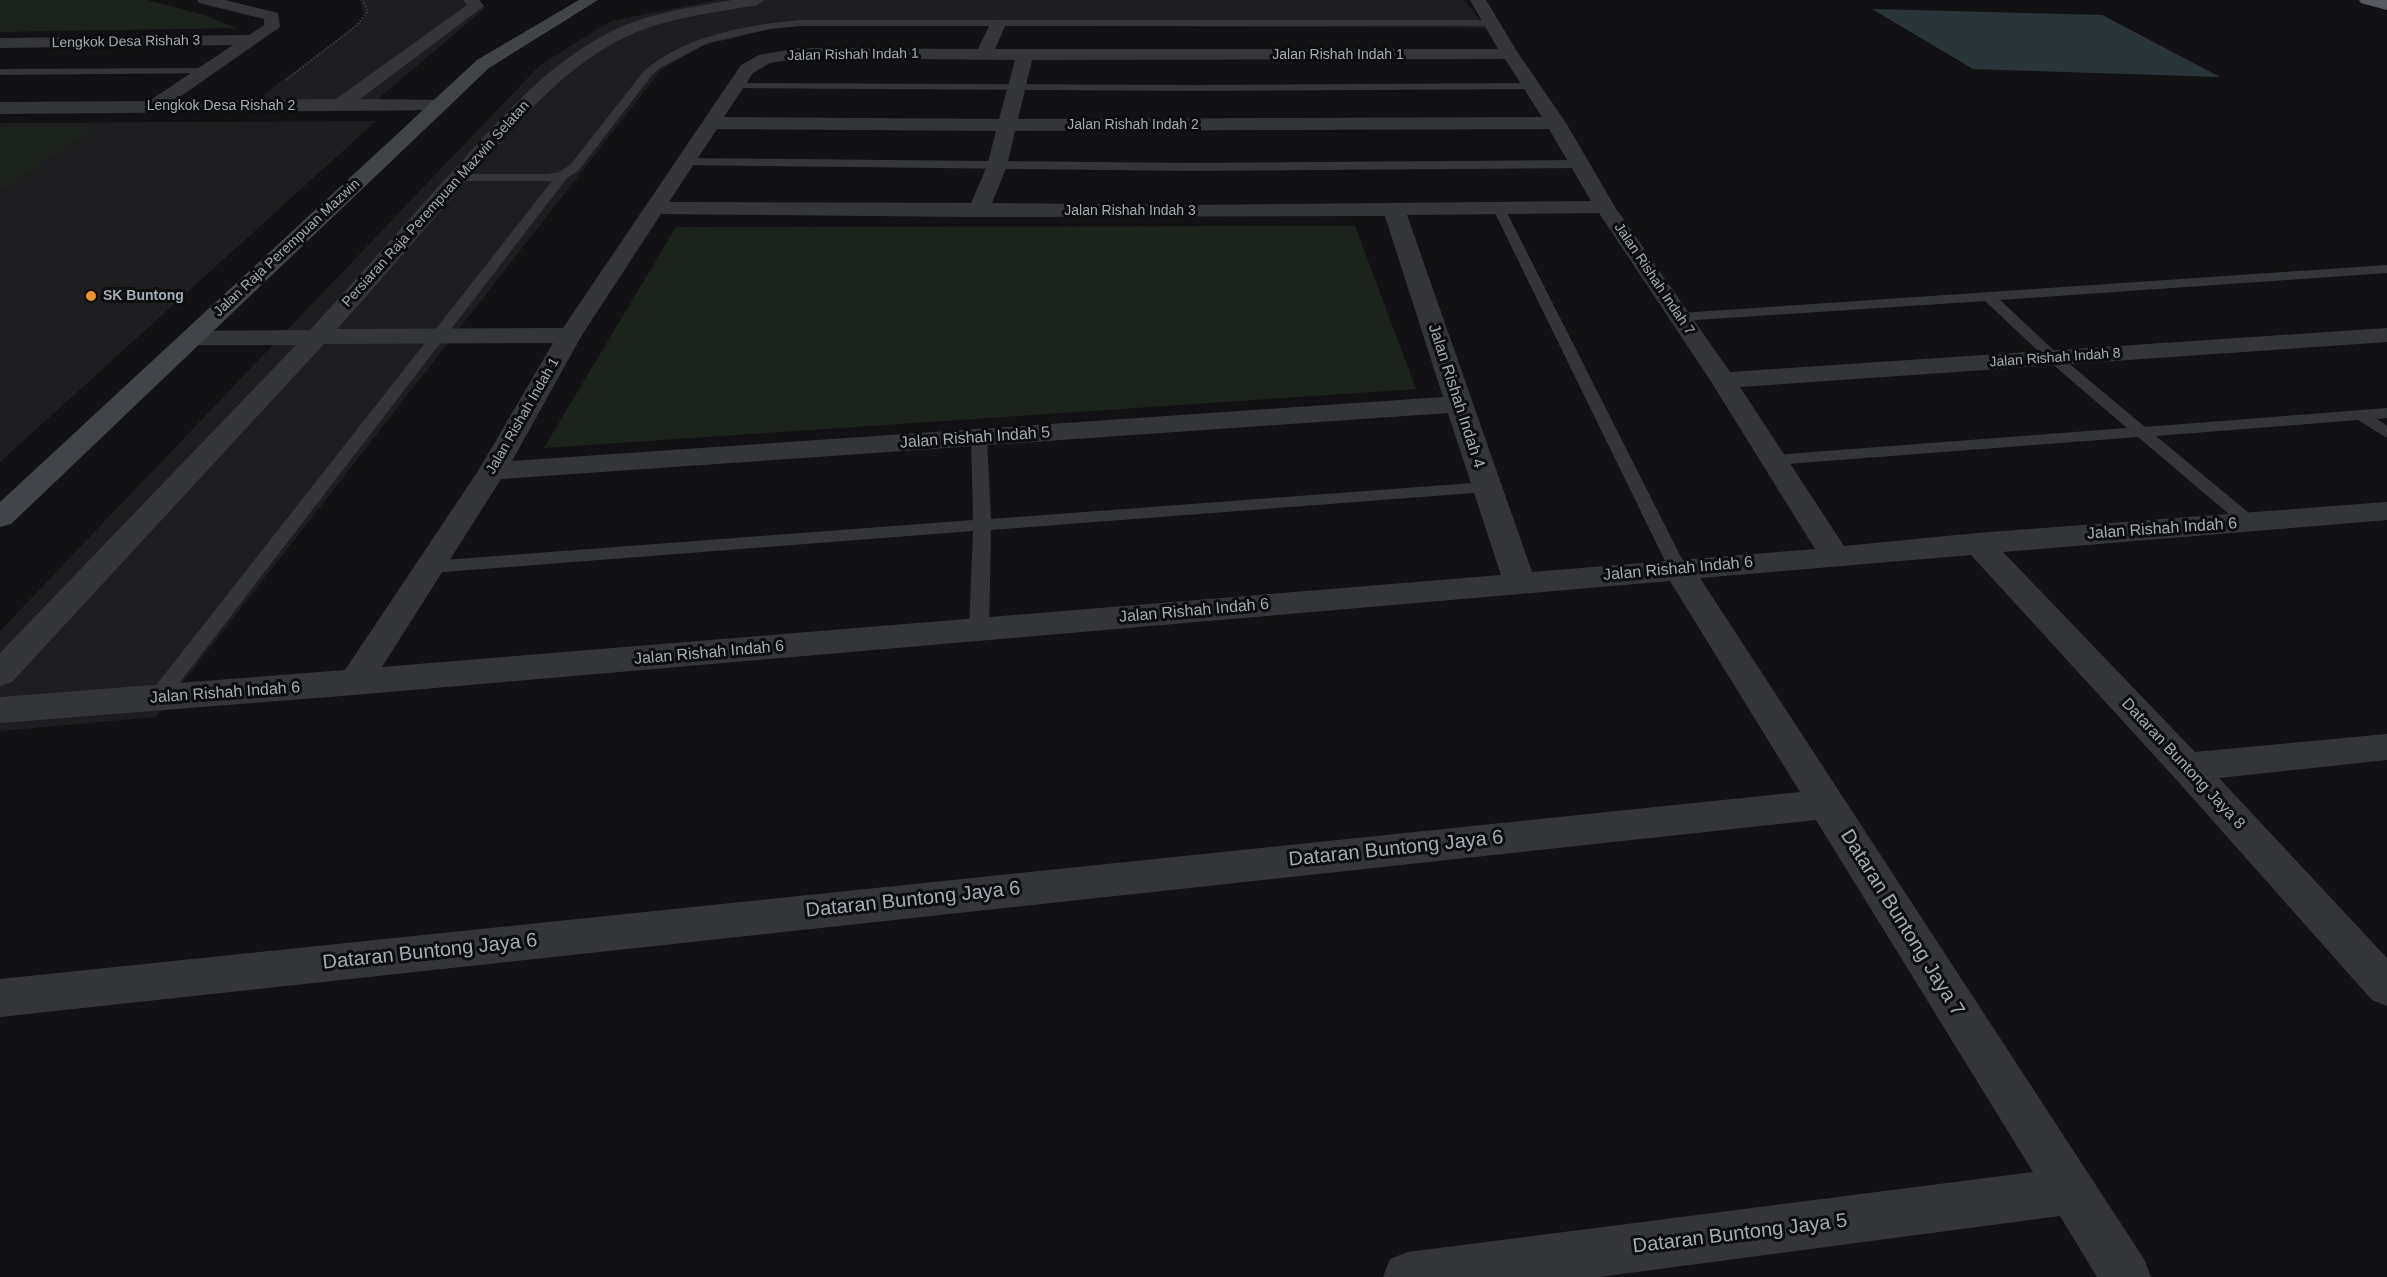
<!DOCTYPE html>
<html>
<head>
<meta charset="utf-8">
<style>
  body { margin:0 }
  canvas { display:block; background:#121214 }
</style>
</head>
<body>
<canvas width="2387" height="1277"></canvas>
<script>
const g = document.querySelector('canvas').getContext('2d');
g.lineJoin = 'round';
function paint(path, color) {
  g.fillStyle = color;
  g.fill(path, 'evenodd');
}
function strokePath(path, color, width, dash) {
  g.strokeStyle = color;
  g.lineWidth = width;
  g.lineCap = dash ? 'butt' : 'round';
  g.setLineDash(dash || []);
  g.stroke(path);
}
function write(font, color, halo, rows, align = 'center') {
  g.font = font + ' Arial,sans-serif';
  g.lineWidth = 6;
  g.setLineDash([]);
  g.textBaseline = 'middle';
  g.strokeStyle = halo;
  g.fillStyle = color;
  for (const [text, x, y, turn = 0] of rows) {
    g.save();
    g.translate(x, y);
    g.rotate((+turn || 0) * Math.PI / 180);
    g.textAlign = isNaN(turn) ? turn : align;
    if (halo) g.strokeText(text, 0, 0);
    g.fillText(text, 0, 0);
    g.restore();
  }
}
paint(new Path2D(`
  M360,0H481L485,8L366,109H245L365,18Z
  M716,0H1464L1486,28L785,25L701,46L661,70L156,717L0,731V631L540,65L611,21Z
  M376,121L0,462V123Z`), '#1e1e21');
paint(new Path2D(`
  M0,0H147L204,15L236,28L0,32Z
  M0,127H95L0,191Z
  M1355,226L1416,389L544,448L676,227Z`), '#1c231c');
paint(new Path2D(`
  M1872,9L2102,15L2220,77L1973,69Z`), '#2a3539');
strokePath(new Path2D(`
  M286,80L357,25L368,11L363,0`), '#393c40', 2, [1.5, 2]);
paint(new Path2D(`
  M800,20H1493L1498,23L1493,26H800L770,29L708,43L660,68L652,75L578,171L567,178L164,703L157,705L150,703L147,698L150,693L552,181H458L452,177L454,174H547L559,172L570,165L644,71C686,35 747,25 800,20Z
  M210,68L214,69V73L0,75V69Z
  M734,83L1196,85L1533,83L1538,86L1533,89L1196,91L730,88L729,86Z
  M685,158L1192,163L1580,160L1586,164L1580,168L1192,171L681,165V159Z
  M1498,203L1504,207L1687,569L1685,573H1671L1669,569L1492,207Z
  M2387,265V273L2000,300L2060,356L2145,427L2387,408V418L2377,419L2387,426V438L2358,420L2156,436L2255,518L2258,522L2255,526H2243L2138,437L1774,465L1768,464L1766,460L1774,455L2127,428L2050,362L1985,301L1681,321L1674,317L1681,313Z
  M979,433L987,438L991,519L1486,482L1492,483L1495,487L1492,491L1486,492L991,530L989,630L986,635L979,637L972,635L969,630L973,531L431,573L425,571L422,567L425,563L431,561L973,520L971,438Z`), '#333539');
paint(new Path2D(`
  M197,0H225L278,13L280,27L174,101L336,99L467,5L463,0H479L484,6L360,99L448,100L450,104L448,108L441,110L0,114V102L149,101L233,45L0,48V38L249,35L264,25V19L199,3Z
  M732,0H765L757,5C714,13 668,17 628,36C567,64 522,118 478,167C431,221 385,276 337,329L563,328L741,65L759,55L799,48L978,49L990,24L998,19L1006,24L995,49H1498L1470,0H1486L1518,53L1566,123L1615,207L1730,372L2387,328V342L1740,387L1844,546L1977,533L2387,502V520L2003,552L2195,752L2387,734V760L2219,778L2387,958V1006L2372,1000L2174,777L1971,555L1700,578L2144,1259L2151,1277H2097L2060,1216L1599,1277H1383L1390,1259L1408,1252L2033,1172L1816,820L0,1017V979L1800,792L1670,581L354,695L0,723V697L345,670L478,471L553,343L324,344L12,682L0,686V653L296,345H191L182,343L179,338L182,333L191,331L310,330C361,274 411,216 462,161C504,115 546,67 601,37C640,14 687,8 732,0ZM799,58L1015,60L999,119L724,117L753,73L770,63ZM1505,59L1542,117L1018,119L1032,60ZM717,129L996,131L987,166L971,203L669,202ZM1549,129L1591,201L1186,205L992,203L1007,166L1015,131ZM1599,213L1710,380L1815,549L1532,572L1407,215ZM661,214L978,217L1385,216L1443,397L512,461L582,335ZM1448,413L1501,575L382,667L501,479Z`), '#333539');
paint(new Path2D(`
  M579,0H598L489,68L11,524L0,527V502L477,60Z`), '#414449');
paint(new Path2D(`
  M2359,0H2387V10L2361,3Z`), '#575a61');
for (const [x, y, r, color] of [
  [91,296,6,"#f3942b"]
]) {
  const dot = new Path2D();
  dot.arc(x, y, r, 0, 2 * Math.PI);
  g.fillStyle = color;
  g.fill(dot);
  strokePath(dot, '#0d0d0f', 2);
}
write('14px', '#a3abb4', '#0d0d0f', [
  ["Lengkok Desa Rishah 3",126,42,-1],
  ["Jalan Rishah Indah 1",853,55,-1],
  ["Jalan Rishah Indah 1",1338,55],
  ["Lengkok Desa Rishah 2",221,106],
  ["Jalan Rishah Indah 2",1133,125],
  ["Persiaran Raja Perempuan Mazwin Selatan",436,204,-48],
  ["Jalan Rishah Indah 3",1130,211],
  ["Jalan Raja Perempuan Mazwin",287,248,-43],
  ["Jalan Rishah Indah 7",1654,279,56],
  ["Jalan Rishah Indah 8",2055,358,-4],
  ["Jalan Rishah Indah 1",523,416,-60]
]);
write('bold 14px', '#a3abb4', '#0d0d0f', [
  ["SK Buntong",103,296]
], 'left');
write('16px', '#a3abb4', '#0d0d0f', [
  ["Jalan Rishah Indah 4",1456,396,72],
  ["Jalan Rishah Indah 5",975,438,-4],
  ["Jalan Rishah Indah 6",2162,529,-4],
  ["Jalan Rishah Indah 6",1678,569,-5],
  ["Jalan Rishah Indah 6",1194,611,-5],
  ["Jalan Rishah Indah 6",709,653,-5],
  ["Jalan Rishah Indah 6",225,693,-4],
  ["Dataran Buntong Jaya 8",2183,764,47]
]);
write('20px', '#a3abb4', '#0d0d0f', [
  ["Dataran Buntong Jaya 6",1396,849,-6],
  ["Dataran Buntong Jaya 6",913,900,-6],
  ["Dataran Buntong Jaya 7",1902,923,58],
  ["Dataran Buntong Jaya 6",430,952,-6],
  ["Dataran Buntong Jaya 5",1740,1234,-7]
]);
</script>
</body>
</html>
